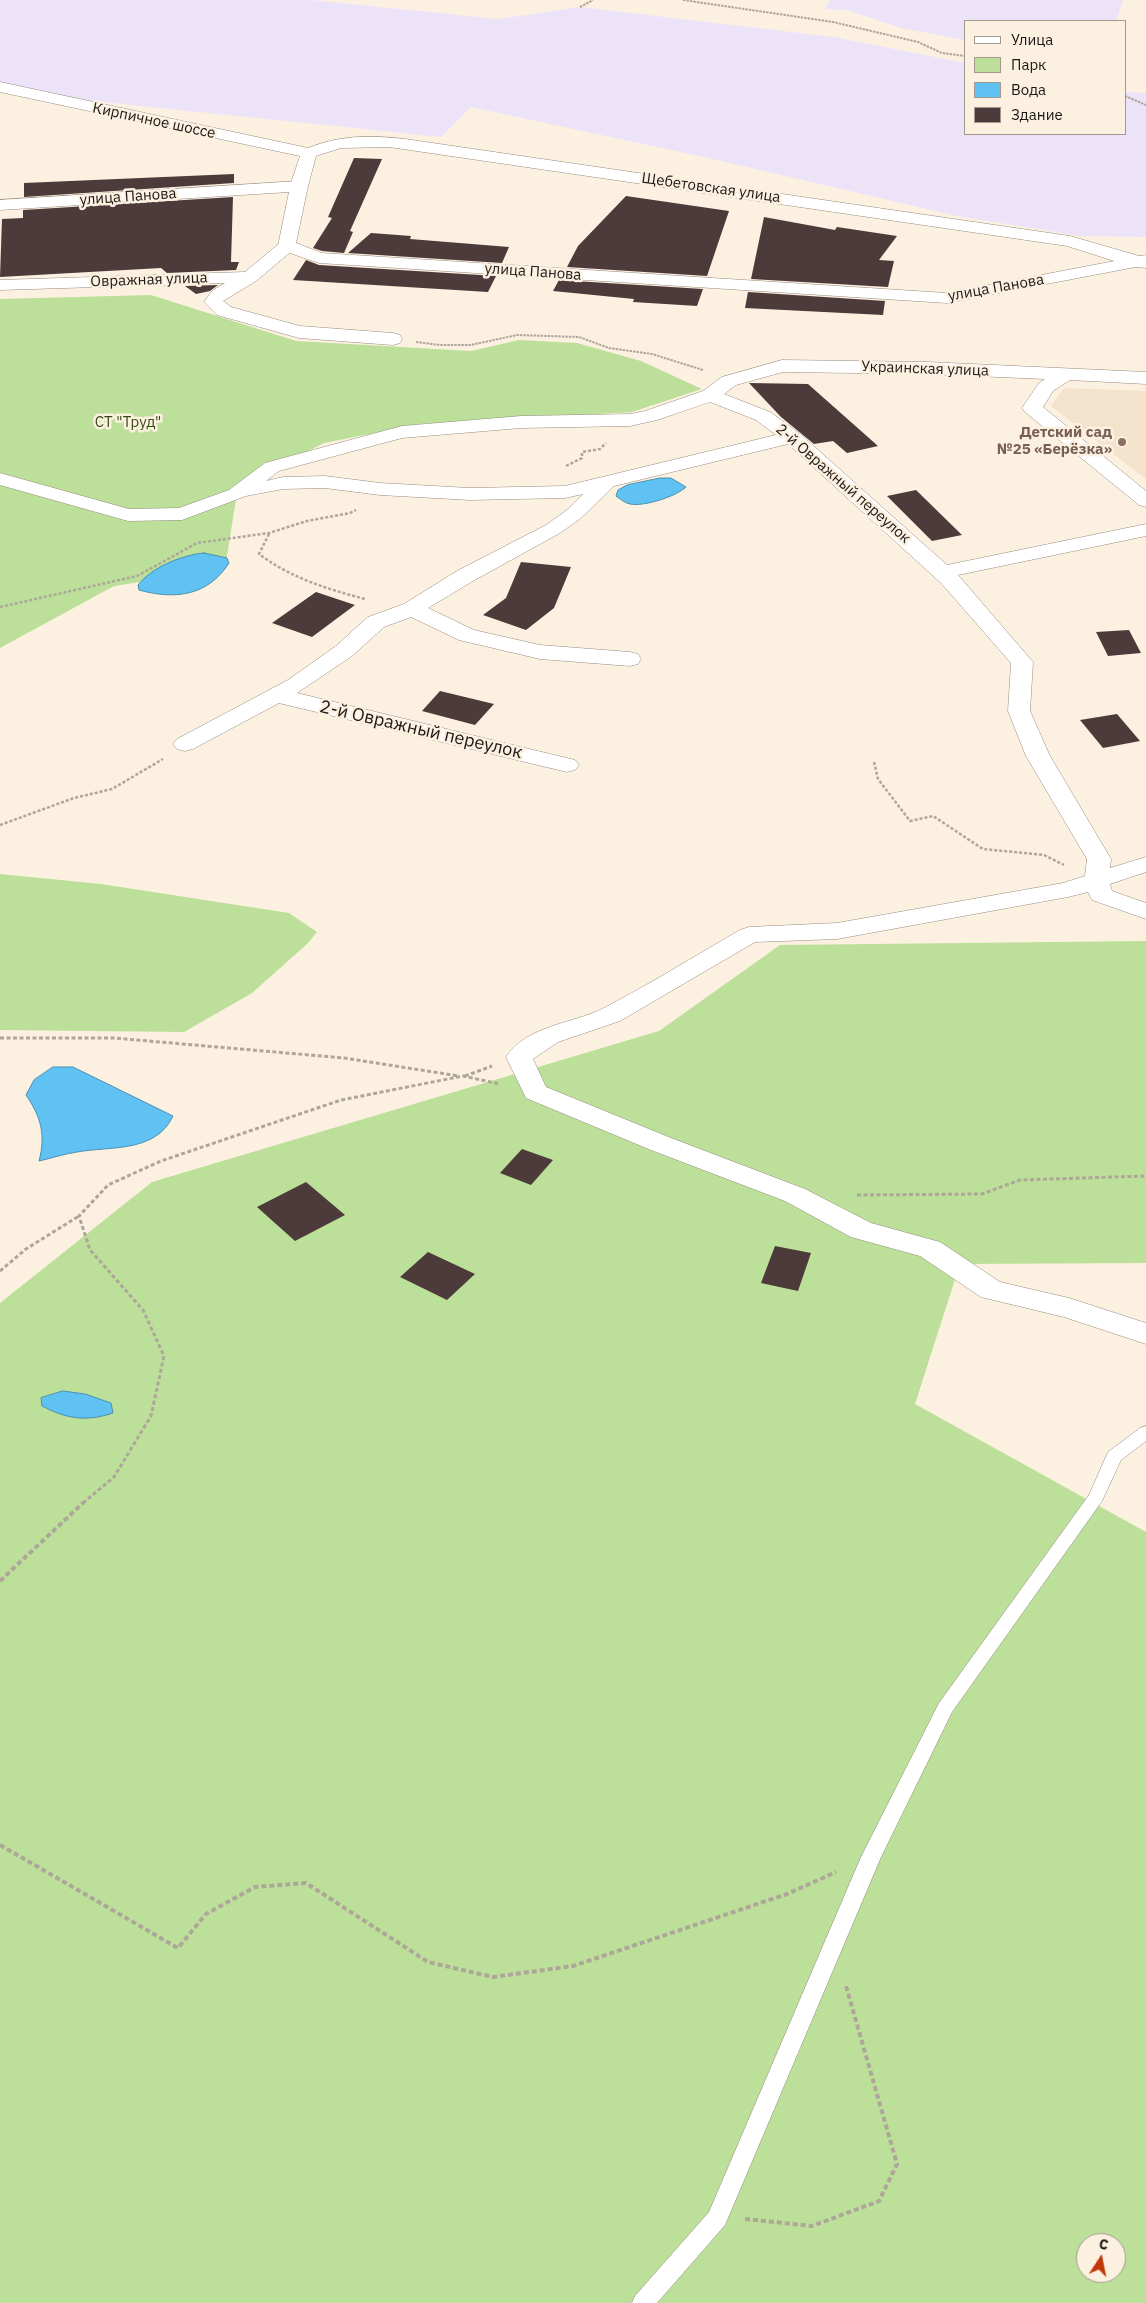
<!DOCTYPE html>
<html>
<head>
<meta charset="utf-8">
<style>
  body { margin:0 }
  #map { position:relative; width:1146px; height:2303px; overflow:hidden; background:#fcf0e1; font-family:"IBM Plex Sans",sans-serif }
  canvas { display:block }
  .legend { position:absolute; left:964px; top:20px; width:162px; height:115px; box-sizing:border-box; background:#fcf0e1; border:1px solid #a29a8f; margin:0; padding:6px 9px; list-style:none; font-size:15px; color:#1c1813 }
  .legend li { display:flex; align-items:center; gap:10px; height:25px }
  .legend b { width:25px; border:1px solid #a29a8f }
  .north { position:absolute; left:1076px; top:2233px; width:50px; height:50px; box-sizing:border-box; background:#fcf0e1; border:1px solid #a29a8f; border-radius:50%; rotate:11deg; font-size:14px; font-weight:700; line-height:20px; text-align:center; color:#1c1813 }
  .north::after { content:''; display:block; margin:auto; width:18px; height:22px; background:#c03806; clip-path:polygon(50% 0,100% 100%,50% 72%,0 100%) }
</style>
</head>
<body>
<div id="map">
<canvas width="1146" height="2303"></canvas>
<ul class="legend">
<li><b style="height:6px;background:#fff"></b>Улица</li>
<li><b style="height:14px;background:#bce099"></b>Парк</li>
<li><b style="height:14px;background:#60c2f3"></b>Вода</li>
<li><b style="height:14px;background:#4c3b3a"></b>Здание</li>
</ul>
<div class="north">С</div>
</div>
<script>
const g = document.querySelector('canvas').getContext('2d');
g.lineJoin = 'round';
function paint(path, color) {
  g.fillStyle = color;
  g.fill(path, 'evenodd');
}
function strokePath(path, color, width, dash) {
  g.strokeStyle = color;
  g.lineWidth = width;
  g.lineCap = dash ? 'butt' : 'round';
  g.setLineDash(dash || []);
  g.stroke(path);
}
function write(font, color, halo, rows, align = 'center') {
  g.font = font + ' "IBM Plex Sans",sans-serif';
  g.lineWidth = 5;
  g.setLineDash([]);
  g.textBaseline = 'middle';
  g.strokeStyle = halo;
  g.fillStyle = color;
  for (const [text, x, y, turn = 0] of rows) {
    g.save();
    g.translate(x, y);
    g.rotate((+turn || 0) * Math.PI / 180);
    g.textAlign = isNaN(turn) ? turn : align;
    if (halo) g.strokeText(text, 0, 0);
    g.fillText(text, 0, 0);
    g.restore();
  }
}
paint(new Path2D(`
  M1064,388L1146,391V479L1051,406Z`), '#f3e3cd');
paint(new Path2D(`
  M0,0H311L499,19L580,7L834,37L965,63V134H1125V92L1146,93V237L1080,236L957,216L704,157L471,107L441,137L83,100L0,83Z
  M830,0H1123L1116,21H965V40L901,28L847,10L825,9Z`), '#ede3f9');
paint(new Path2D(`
  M151,295L296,341L471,351L519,340L577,343L641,361L702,389L632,412L420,424L324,443L238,486L225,569L114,586L0,648V299Z
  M0,874L101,884L289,913L317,932L307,944L252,993L184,1032L0,1030Z
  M1146,941V1263L960,1264L915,1404L1146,1532V2303H0V1303L152,1182L659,1031L780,945ZM1086,2243H1116V2273H1086Z`), '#bce099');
const water = new Path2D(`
  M660,478H671L686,487C677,496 644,507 630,504C625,503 620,499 616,496L618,490L627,485Z
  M204,553L227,558L229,563C208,596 175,600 139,590L138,585C152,567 182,555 204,553Z
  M53,1067H73L173,1116C156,1153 110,1146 77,1152C64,1154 52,1158 39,1161C46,1135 41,1117 26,1095L34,1080Z
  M63,1391L85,1394L111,1403L113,1413C86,1422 67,1419 42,1406L41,1398Z`);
paint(water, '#60c2f3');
strokePath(water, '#4c8fb0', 1);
paint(new Path2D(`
  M354,158L382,159L350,231L353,232L344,253L322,251L313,248L332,218L328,217Z
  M234,174V183L24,197V183Z
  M626,196L729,211L707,276L567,267L578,246Z
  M233,197L231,262H239L236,270L167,273L161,268L0,277L2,219L23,218V210Z
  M764,217L835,230L837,227L897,236L879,260L894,261L888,287L751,279Z
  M371,233L411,236L410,239L509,247L502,263L348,253Z
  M306,260L319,265L496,276L488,292L293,280Z
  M559,280L703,289L697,306L633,302L634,299L553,291Z
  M218,285L210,291L196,294L185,286Z
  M748,292L885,301L883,315L745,308Z
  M749,383L808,384L878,446L847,453L833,441L814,444L781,417Z
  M916,490L962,535L932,541L887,496Z
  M521,562L571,567L554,608L526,630L483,615L506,598Z
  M316,592L355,605L312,637L272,623Z
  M1129,630L1141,653L1108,656L1096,632Z
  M440,691L494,704L475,725L422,711Z
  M1117,714L1140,741L1103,748L1080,720Z
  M522,1149L553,1160L531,1185L500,1173Z
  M306,1182L345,1215L295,1241L257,1207Z
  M775,1246L811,1253L798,1291L761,1283Z
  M428,1252L475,1274L447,1300L400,1277Z`), '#4c3b3a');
const service = new Path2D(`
  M1146,1426V1441L1121,1460L1102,1501L952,1712L881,1857L725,2225L657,2303H632L635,2296L709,2212L861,1857L939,1703L1089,1495L1108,1452L1140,1428Z`);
const minor = new Path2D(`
  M0,82L308,148C340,135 371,135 405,139L1070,236L1146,258V268L1130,266L1067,246L389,147L341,148L316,156L308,186L305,190H293L290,186L300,156L0,92Z
  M287,241L293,242L296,246L293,250L256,281L223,301L231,307L300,326L393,333L400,335L402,339L400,343L393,345L299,338L217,315L204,302L212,291L225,283L0,290V280L245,272L281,242Z
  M782,360L928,362L1146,372V384L1070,380L1053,391L1043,407L1146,491V507L1139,505L1025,412L1022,408L1039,383L1045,379L928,374L783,372L736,385L724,394L770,412L799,433L947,565L1146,524V536L958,575L1033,662L1030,711L1050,756L1111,859L1110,868L1146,857V872L1110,884L1112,891L1146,903V919L1092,900L1088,892L1068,897L837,939L755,942L620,1021L558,1042L533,1059L546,1087L671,1138L805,1189L871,1223L940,1242L1000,1282L1069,1298L1146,1323V1344L1064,1317L981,1297L920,1256L851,1237L785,1201L651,1150L526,1098L506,1057C527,1025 573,1024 604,1008C650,984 695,956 740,930L749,927L837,923L1063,883L1085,876L1087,859L1026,756L1008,711L1011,663L941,583L788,444L614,486L581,518L560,533L473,581L428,608L474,630L540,645L630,652L638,654L641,659L638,664L630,666L540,659L459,640L411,617L384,627L352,656L297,693L575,760L579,765L575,770L567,772L279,703L193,749L185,751L177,749L173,744L177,739L288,680L336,646L368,617L404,604L457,571L546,525L567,510L583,494L565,498L470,500L380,495L325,488L283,489L246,496L182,520L128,521L0,485V473L129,509L179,508L229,490L265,463L402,426L521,416L630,414L645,411L703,391L722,377ZM710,402L756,420L776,435L565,486L470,488L380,483L325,476L283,477L266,481L279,471L402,438L521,428L630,426L657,420Z`);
const tertiary = new Path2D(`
  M299,181L305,182L308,186L296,243L322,253L947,293L1146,255V265L947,303L319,263L281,250L278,246L289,192L0,210V200Z`);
strokePath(service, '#958b7d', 1);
strokePath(minor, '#958b7d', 1);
strokePath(tertiary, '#958b7d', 1);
strokePath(new Path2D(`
  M683,0L833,22L918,42L942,53L965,56
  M580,7L593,0
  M1125,96L1146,105
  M416,342L440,345H471L517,335L579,337L609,348L652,354L703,370`), '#afa69a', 2, [2.5, 1]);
strokePath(new Path2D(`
  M566,466L582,458V452L600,449L606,443
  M269,534L259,554C291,578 327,589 365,599
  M0,607L137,576L197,543L269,533L307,521L350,513L356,510
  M874,762L878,779L910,821L933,816L983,849L1044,855L1064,865
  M0,825L74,798L112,789L163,759`), '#afa69a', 2.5, [3, 2]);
strokePath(new Path2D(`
  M0,1038H114L344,1058L459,1076
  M465,1076L492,1066
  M857,1195L982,1194L1020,1180L1146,1176
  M0,1271L26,1249L79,1216
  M83,1503L114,1477L151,1416L164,1356L143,1310L90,1250L79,1216L108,1185L161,1161L341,1100L463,1076L500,1084`), '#afa69a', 3, [4, 2.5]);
strokePath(new Path2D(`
  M0,1581L84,1502
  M0,1845L178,1948L206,1914L255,1887L306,1883L428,1962L493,1977L573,1966L787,1894L836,1872
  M745,2219L812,2226L879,2201L897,2164L846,1986`), '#afa69a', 4, [5, 3]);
paint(service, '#fff');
paint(minor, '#fff');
paint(tertiary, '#fff');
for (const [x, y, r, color] of [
  [1122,442,5,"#8d6e63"]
]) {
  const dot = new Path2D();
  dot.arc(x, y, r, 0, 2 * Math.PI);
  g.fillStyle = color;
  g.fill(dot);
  strokePath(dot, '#fcf0e1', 2);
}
write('15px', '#1c1813', '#fcf0e1', [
  ["Кирпичное шоссе",154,121,12],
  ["Щебетовская улица",711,188,8],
  ["улица Панова",128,197,-4],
  ["улица Панова",533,272,4],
  ["Овражная улица",149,280,-2],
  ["улица Панова",996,288,-10],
  ["Украинская улица",925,369,2],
  ["2-й Овражный переулок",843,484,41]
]);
write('15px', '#344c14', '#fcf0e1', [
  ["СТ \"Труд\"",128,423]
]);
write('bold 15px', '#785e54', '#fcf0e1', [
  ["Детский сад",1112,433],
  ["№25 «Берёзка»",1112,450]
], 'right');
write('18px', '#1c1813', '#fcf0e1', [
  ["2-й Овражный переулок",421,730,13]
]);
</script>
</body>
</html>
